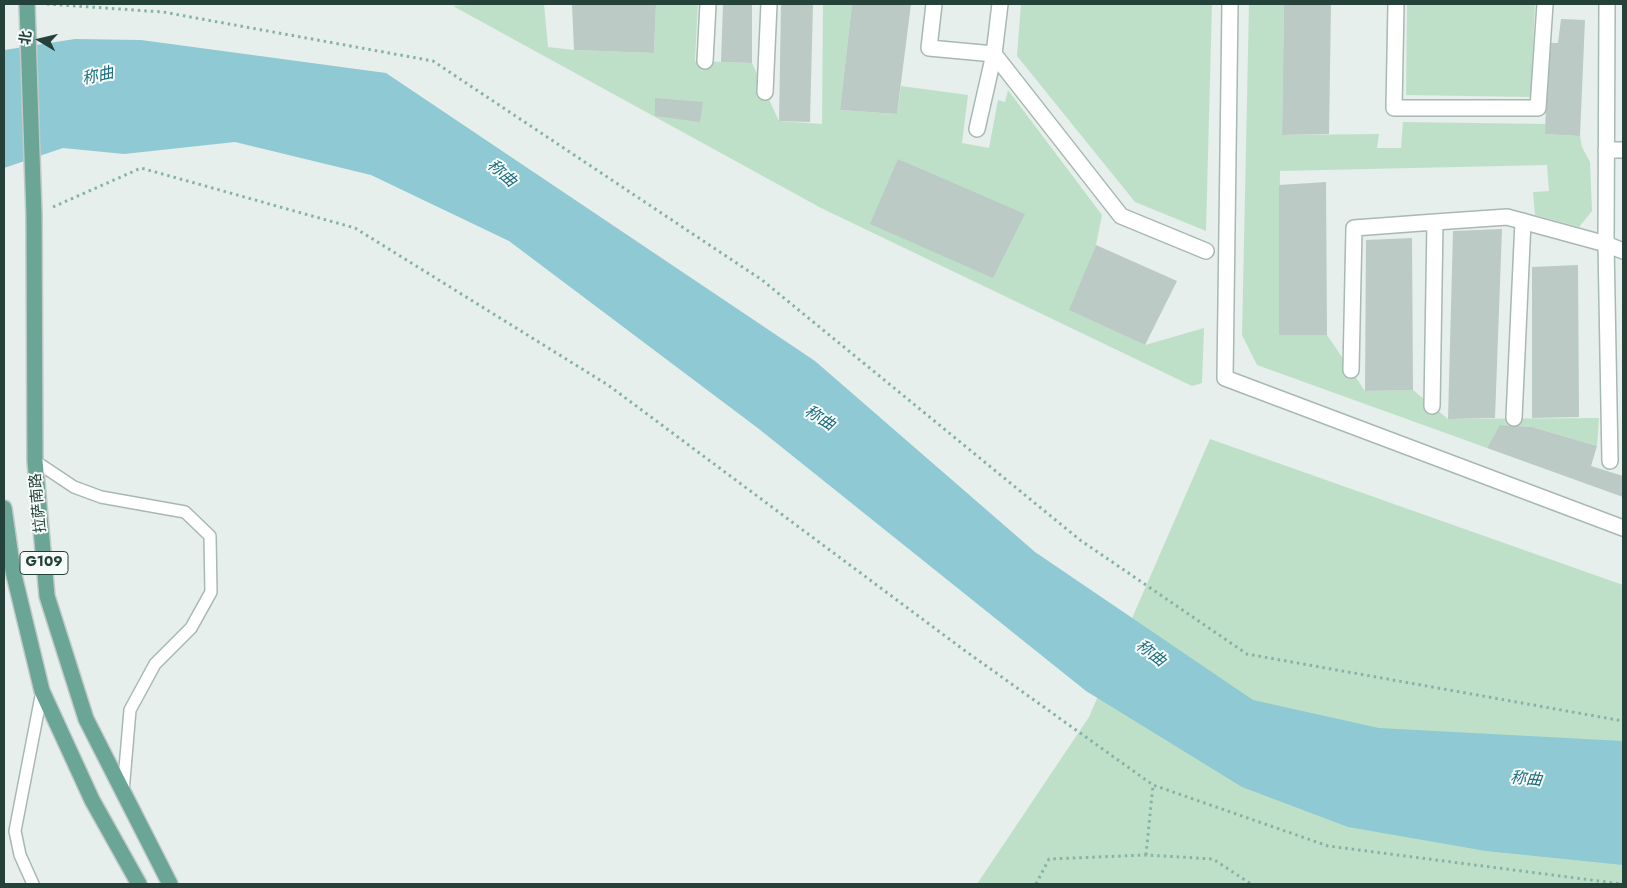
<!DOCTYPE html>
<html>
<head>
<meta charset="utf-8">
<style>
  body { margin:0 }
  #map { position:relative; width:1627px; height:888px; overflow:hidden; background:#e6efeb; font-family:Jost,"Noto Sans SC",sans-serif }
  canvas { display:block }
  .frame { position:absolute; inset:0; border:5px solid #24423a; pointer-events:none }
  .north { position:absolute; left:15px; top:15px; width:50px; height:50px; -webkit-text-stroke:4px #f7fbf9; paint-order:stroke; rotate:279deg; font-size:14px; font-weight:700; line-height:20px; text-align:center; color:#24423a }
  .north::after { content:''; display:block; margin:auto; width:18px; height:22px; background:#24423a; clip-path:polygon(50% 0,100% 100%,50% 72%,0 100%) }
</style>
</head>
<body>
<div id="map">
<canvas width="1627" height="888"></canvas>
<div class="frame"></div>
<div class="north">北</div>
</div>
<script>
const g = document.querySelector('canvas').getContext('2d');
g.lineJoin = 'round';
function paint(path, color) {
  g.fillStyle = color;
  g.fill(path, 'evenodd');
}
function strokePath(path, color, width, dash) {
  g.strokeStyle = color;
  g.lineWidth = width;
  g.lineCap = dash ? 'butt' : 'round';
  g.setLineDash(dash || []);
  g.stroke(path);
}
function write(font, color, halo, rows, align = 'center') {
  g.font = font + ' Jost,"Noto Sans SC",sans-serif';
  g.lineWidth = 4;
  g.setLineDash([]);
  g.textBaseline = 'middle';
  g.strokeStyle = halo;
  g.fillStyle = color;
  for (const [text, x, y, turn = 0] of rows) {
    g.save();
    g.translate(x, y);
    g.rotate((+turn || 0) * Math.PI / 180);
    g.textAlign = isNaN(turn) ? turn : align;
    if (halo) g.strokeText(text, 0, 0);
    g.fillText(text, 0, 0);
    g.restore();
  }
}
paint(new Path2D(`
  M466,4H544L548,47L574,50L654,53L656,4H698L695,61L752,63L779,121L822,124L823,4H852L840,110L897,114L901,86L968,95L962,143L989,148L998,100L1005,102L1008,90L1102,215L1096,245L1070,310L1145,345L1204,328L1202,383L1192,386L821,208L453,6L466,5Z
  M1021,4H1212L1206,231L1135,202L1017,56Z
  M1249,4H1284L1282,135L1379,134L1377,148H1401L1403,122L1546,124V134L1580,136L1582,147L1590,162L1592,211L1579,227L1535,215L1533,192L1549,191L1547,165L1280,171L1279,335H1327L1365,391L1413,390L1448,419L1599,418L1597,446L1532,427L1501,425L1487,448L1257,365L1242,335Z
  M1407,4H1535L1531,97L1406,95Z
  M1210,439L1623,585V884H977L1089,717Z`), '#bfe0c8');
paint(new Path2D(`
  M75,39L141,40L386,73L815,361L1035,552L1253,700L1379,728L1623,741V865L1486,851L1348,827L1242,787L1086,691L759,429L509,241L371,175L235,142L124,154L63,148L4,168V50Z`), '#8ec9d4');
paint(new Path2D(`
  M572,4H656L654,53L574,50Z
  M723,4H752V63L721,62Z
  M781,4H813L810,122L779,121Z
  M852,4H911L897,114L840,110Z
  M1284,4H1331L1329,134L1282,135Z
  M1561,19L1585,20L1580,136L1545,134L1548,43H1558Z
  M655,98L703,102L700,122L655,116Z
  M898,159L1025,214L993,278L870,224Z
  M1326,182L1327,335H1279V185Z
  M1502,229L1495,418L1448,419L1453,231Z
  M1412,238L1413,390L1365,391L1366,240Z
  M1096,245L1177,281L1145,345L1069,310Z
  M1578,265L1579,417L1532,418V267Z
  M1500,425L1532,427L1597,446L1591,466L1623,476V497L1487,448Z`), '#bbcac4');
const lane = new Path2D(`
  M35,461L74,487L101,497L185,512L210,536L211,592L191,628L155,664L130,710L123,792
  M33,884L20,855L15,831L42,691`);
const street = new Path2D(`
  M934,4L929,48L994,54L977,129
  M1000,4L994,54L1121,216L1206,251
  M1230,4L1225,378L1623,528
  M1396,4L1394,108H1538L1545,4
  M1607,4L1606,244L1623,251
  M705,61L708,4
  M765,92L769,4
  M1606,150H1623
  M1351,370L1354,228L1435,222
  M1432,406L1435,222L1507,217L1606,244L1610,461
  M1514,418L1523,221`);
const primary = new Path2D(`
  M27,4L34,215L35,461L47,596L86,719L170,884
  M4,508L13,571L42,691L92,800L139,884`);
strokePath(lane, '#a8b8b2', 14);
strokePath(street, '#a8b8b2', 18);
strokePath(primary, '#c2cac8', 18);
strokePath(new Path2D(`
  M47,4L163,12L433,61L762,280L1080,540L1247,654L1623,721
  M53,207L141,168L355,228L608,385L964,650L1153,785L1328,846L1622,884
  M1146,855L1153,785
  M1036,884L1049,859L1146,855L1213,859L1251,884`), '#86b3a5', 3, [2.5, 4]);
strokePath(lane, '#fff', 11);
strokePath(street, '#fff', 15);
strokePath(primary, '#6aa596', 15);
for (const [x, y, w] of [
  [44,563,48]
]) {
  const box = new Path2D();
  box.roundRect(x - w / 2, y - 11.5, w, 23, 4);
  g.fillStyle = '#f7fbf9';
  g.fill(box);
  strokePath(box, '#24423a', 1);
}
write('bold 14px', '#24423a', null, [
  ["G109",44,563]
]);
write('15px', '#24423a', '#f7fbf9', [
  ["拉萨南路",39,503,-95]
]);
write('italic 16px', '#1c6f80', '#f7fbf9', [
  ["称曲",98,77,-13],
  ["称曲",501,174,42],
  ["称曲",819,419,32],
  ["称曲",1150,654,38],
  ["称曲",1526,780,6]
]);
</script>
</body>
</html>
